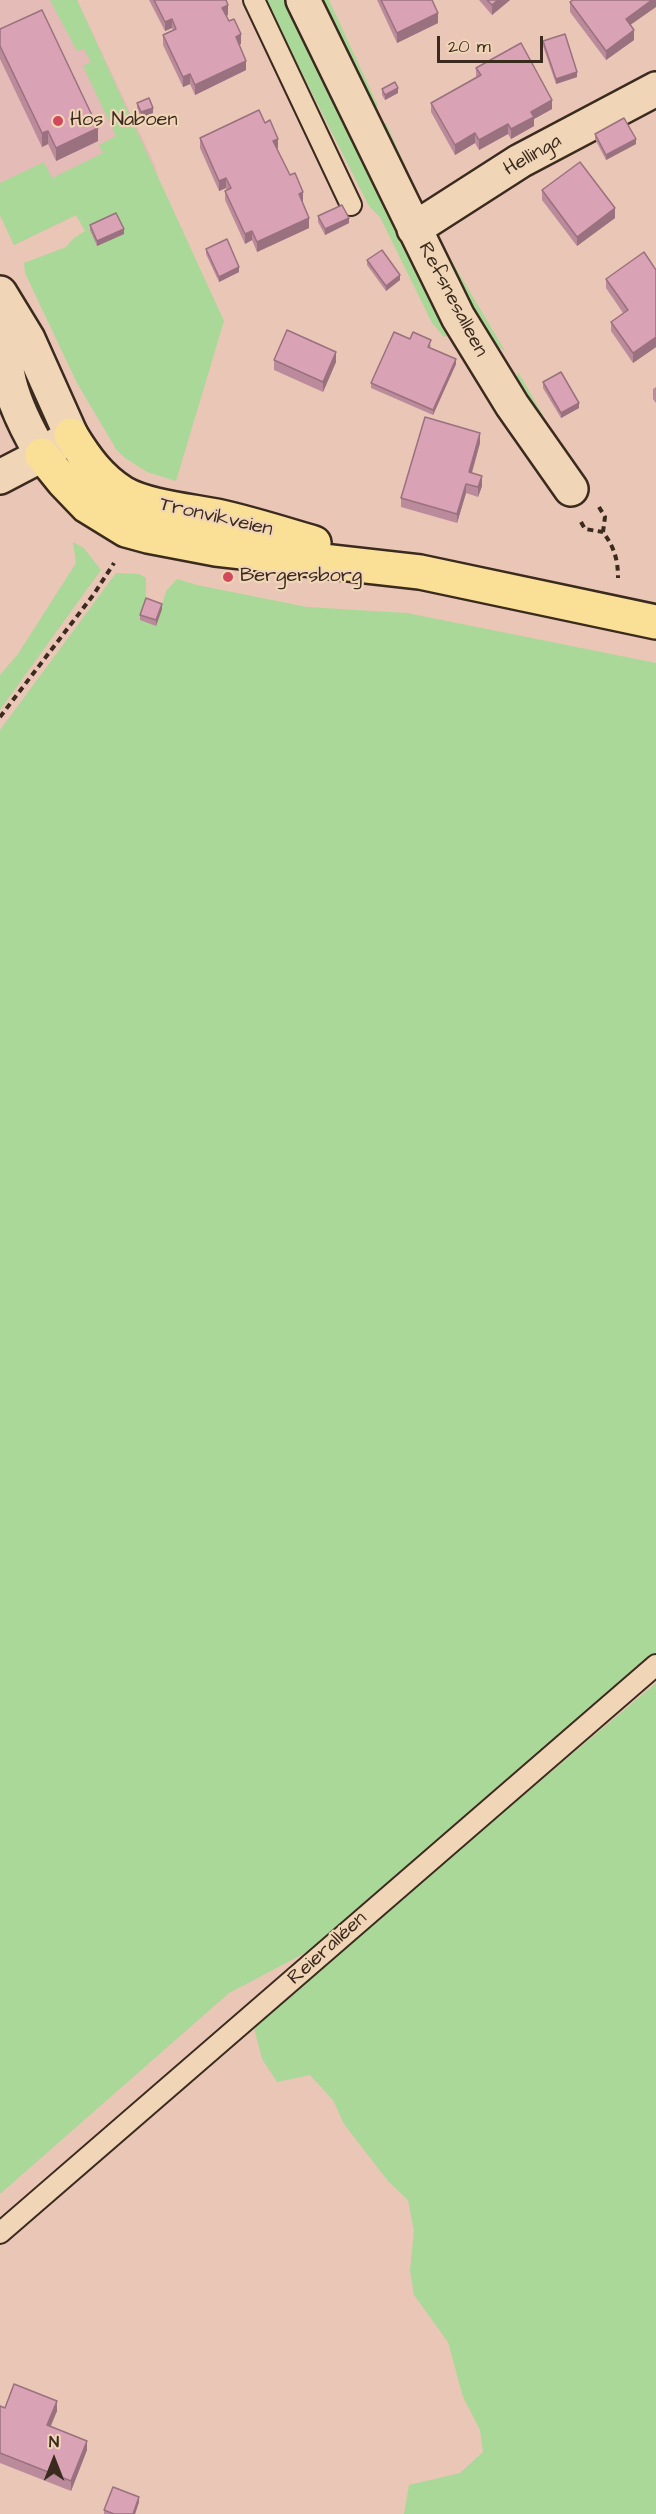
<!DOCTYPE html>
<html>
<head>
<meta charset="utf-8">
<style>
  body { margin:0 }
  #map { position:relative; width:656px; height:2514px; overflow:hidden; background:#e9c6b6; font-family:"Architects Daughter",sans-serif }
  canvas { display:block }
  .north { position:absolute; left:24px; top:2430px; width:60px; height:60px; -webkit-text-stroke:4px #f0d5b7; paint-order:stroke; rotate:0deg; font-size:16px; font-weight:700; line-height:24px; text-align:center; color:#3b2a1e }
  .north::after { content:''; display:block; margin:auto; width:21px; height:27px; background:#3b2a1e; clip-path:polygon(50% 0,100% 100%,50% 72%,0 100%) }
  .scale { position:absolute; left:437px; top:36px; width:106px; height:27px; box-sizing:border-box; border:3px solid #3b2a1e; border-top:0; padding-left:8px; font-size:18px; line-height:21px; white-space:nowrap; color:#3b2a1e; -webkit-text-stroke:4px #f0d5b7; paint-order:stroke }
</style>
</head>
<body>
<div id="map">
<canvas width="656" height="2514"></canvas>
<div class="north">N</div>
<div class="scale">20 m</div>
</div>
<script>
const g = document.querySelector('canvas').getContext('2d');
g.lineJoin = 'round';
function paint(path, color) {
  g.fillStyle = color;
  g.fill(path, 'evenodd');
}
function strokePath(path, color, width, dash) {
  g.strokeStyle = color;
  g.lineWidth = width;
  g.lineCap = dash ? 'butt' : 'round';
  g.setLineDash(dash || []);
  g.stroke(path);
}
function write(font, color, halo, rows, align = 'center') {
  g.font = font + ' "Architects Daughter",sans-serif';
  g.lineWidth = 4.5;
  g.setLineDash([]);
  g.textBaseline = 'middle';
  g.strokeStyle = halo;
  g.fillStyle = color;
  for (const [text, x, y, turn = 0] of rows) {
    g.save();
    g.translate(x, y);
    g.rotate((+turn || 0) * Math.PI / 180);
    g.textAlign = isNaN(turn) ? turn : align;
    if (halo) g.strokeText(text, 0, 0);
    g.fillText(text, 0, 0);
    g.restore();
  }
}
paint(new Path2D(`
  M0,0H77L155,165L157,177L14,245L0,215Z`), '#e4bbb6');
paint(new Path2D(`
  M50,0H77L224,321L176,481L147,472L125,458L116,449L77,383L25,273L24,263L66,247L74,238L85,231L76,215L14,245L0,215V183L44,162L52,178L103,153L99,145L116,136L83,66L91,62L84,49L77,51Z
  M265,0H291L430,293L449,334L444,337L432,323L380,217L369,206Z
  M316,0H329L378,106L373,108Z
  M386,123L426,212H419L379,126Z
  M438,238L505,351L485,337L437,248Z
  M518,372L573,467L516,383Z
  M73,542L84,548L101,570L0,710V675L18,654L76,563Z
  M116,573L139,574L146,578V603L156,625L166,591L177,579L197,585L307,607L407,613L656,663V1652L309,1951L229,1993L0,2194V730Z
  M656,1683V2514H404L409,2485L460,2473L483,2452L480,2430L463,2397L448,2342L414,2295L410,2270L414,2231L408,2200L388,2181L344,2124L333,2100L310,2075L277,2082L262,2059L253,2024Z`), '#a9d898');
const service = new Path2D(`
  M254,0L351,205
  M0,2233L656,1665`);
const minor = new Path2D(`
  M303,0L458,317L512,405L571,489
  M414,229L520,161L656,89`);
const tertiary = new Path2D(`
  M0,293L28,339L71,435L42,455L0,477
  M4,303C1,368 9,399 42,455`);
const primary = new Path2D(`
  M71,435C85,458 100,479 123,493C147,507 193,511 221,517C252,524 283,534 314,543
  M42,455L63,481L87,506L126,530L148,536L216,549L420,572L656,622`);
strokePath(service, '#3b2a1e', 24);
strokePath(minor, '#3b2a1e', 38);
strokePath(tertiary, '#3b2a1e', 38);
strokePath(primary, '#3b2a1e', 38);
strokePath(new Path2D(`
  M599,507L605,517L603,532C614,547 618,559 618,578
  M581,522L585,529L603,532
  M0,717L94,594L114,563`), '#3b2a1e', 4, [6, 4.5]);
strokePath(service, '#f0d5b7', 20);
strokePath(minor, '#f0d5b7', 33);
strokePath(tertiary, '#f0d5b7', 33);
strokePath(primary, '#fadf96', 33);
paint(new Path2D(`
  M149,0H226L228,15L226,16L241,44L239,45L246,70L195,95L190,84L183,87L163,45V35L173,31L172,28L165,31Z
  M377,0H432L438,23L397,43Z
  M479,0H510L492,15Z
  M570,2L631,25L634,40L606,60L570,12Z
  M0,29L98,141L56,161L48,144L42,147L0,59Z
  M543,41L577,77L556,84L543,46Z
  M476,68L552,109L534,119V126L511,139L508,134L479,150L475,143L455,155L431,112V103L476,77Z
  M382,89L398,93L385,100L382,95Z
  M137,103L153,113L141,118L137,108Z
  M265,123L303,202L302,203L309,228L257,252L252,240L245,244L225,200V191L227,190L226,188L219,191L200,148V138Z
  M595,134L636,144L606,160L595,139Z
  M542,190L615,218L577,246L542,200Z
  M318,216L349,223L325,235L318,222Z
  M90,225L124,234L97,246L90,230Z
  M206,249L239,272L219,282L206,254Z
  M367,260L400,280L386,291L367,265Z
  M656,270V347L633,363L611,331V322L623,313L606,288V279Z
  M410,339L431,345L430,348L456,364L433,415L371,388V383Z
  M274,360L336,362L323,392L274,370Z
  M543,382L579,408L561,418L543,388Z
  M656,387V403L653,399V389Z
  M480,443L472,473L482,486L478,497L466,493L457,523L401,507V498Z
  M162,609L156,626L140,620V615Z
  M0,2406L5,2408L57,2411L51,2426L87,2450L71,2491L0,2463Z
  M139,2502L135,2514H104V2510Z`), '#bb8b9c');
paint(new Path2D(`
  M498,0H510L492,15V5Z
  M652,0H656V7L626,28V19Z
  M228,5V15L222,17V8Z
  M438,13V23L397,43V33Z
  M172,19V28L165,31V22Z
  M634,30V40L606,60V51Z
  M241,34V44L236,46V37Z
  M246,61V70L195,95V85Z
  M577,72V77L556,84V79Z
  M190,74V84L183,87V77Z
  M398,88V93L385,100V95Z
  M552,100V109L534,119V126L511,139V129L531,112Z
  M153,108V113L141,118V112Z
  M508,124V134L479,150V140Z
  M98,128V141L56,161V148Z
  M48,131V144L42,147V133Z
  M475,133V143L455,155V145Z
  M278,139V148L273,151V141Z
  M636,139V144L606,160V155Z
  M226,178V188L219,191V181Z
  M303,192V202L299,204V194Z
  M615,208V218L577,246V237Z
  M309,218V228L257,252V242Z
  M349,218V223L325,235V229Z
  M124,229V234L97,246V241Z
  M252,231V240L245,244V234Z
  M239,267V272L219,282V277Z
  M400,275V280L386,291V286Z
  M656,337V347L633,363V353Z
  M336,352V362L323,392V382Z
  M456,359V364L433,415V410Z
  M579,403V408L561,418V413Z
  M480,433V443L469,482V472Z
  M482,476V486L478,497V487Z
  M466,484V493L457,523V514Z
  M162,604V609L156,626V620Z
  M57,2401V2411L47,2434V2425Z
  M87,2441V2450L71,2491V2481Z
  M139,2497V2502L135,2514H133Z`), '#99717f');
const building = new Path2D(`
  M154,0H226L228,5L222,8L229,21L234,19L241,34L236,37L246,61L195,85L190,74L183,77L163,35L176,29L172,19L165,22Z
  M381,0H432L438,13L397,33Z
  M487,0H498L492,5Z
  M573,0H652L626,19L634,30L606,51L570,2Z
  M42,10L98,128L56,148L48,131L42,133L0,46V29Z
  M565,34L577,72L556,79L543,41Z
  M521,43L552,100L531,112L534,117L511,129L508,124L479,140L475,133L455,145L431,103L481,75L476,68Z
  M395,82L398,88L385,95L382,89Z
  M149,98L153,108L141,112L137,103Z
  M259,110L265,123L270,120L278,139L273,141L290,175L295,173L303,192L299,194L309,218L257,242L252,231L245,234L225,191L231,188L226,178L219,181L200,138Z
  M624,118L636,139L606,155L595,134Z
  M580,162L615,208L577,237L542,190Z
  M342,205L349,218L325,229L318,216Z
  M116,213L124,229L97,241L90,225Z
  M227,239L239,267L219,277L206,249Z
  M382,250L400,275L386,286L367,260Z
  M644,252L656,270V337L633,353L611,322L628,310L606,279Z
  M287,330L336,352L323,382L274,360Z
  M394,332L410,339L413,332L431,340L428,347L456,359L433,410L371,383Z
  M561,372L579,403L561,413L543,382Z
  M425,417L480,433L469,472L482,476L478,487L466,484L457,514L401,498Z
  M146,598L162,604L156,620L140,615Z
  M14,2384L57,2401L47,2425L87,2441L71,2481L0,2453V2406L5,2408Z
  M113,2487L139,2497L133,2514H114L104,2510Z`);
paint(building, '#daa2b5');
strokePath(building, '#99717f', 1.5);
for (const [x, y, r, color] of [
  [58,121,6,"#d1495b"],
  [228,577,6,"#d1495b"]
]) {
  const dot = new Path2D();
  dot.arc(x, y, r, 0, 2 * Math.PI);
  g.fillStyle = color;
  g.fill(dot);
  strokePath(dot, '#f0d5b7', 2);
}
write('20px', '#3b2a1e', '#f0d5b7', [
  ["Hos Naboen",70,121],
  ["Bergersborg",240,577]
], 'left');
write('20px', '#3b2a1e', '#f0d5b7', [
  ["Hellinga",533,156,-30],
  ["Refsnesalleen",452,300,62],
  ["Tronvikveien",216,518,13],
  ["Reieralléen",328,1949,-42]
]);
</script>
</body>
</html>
